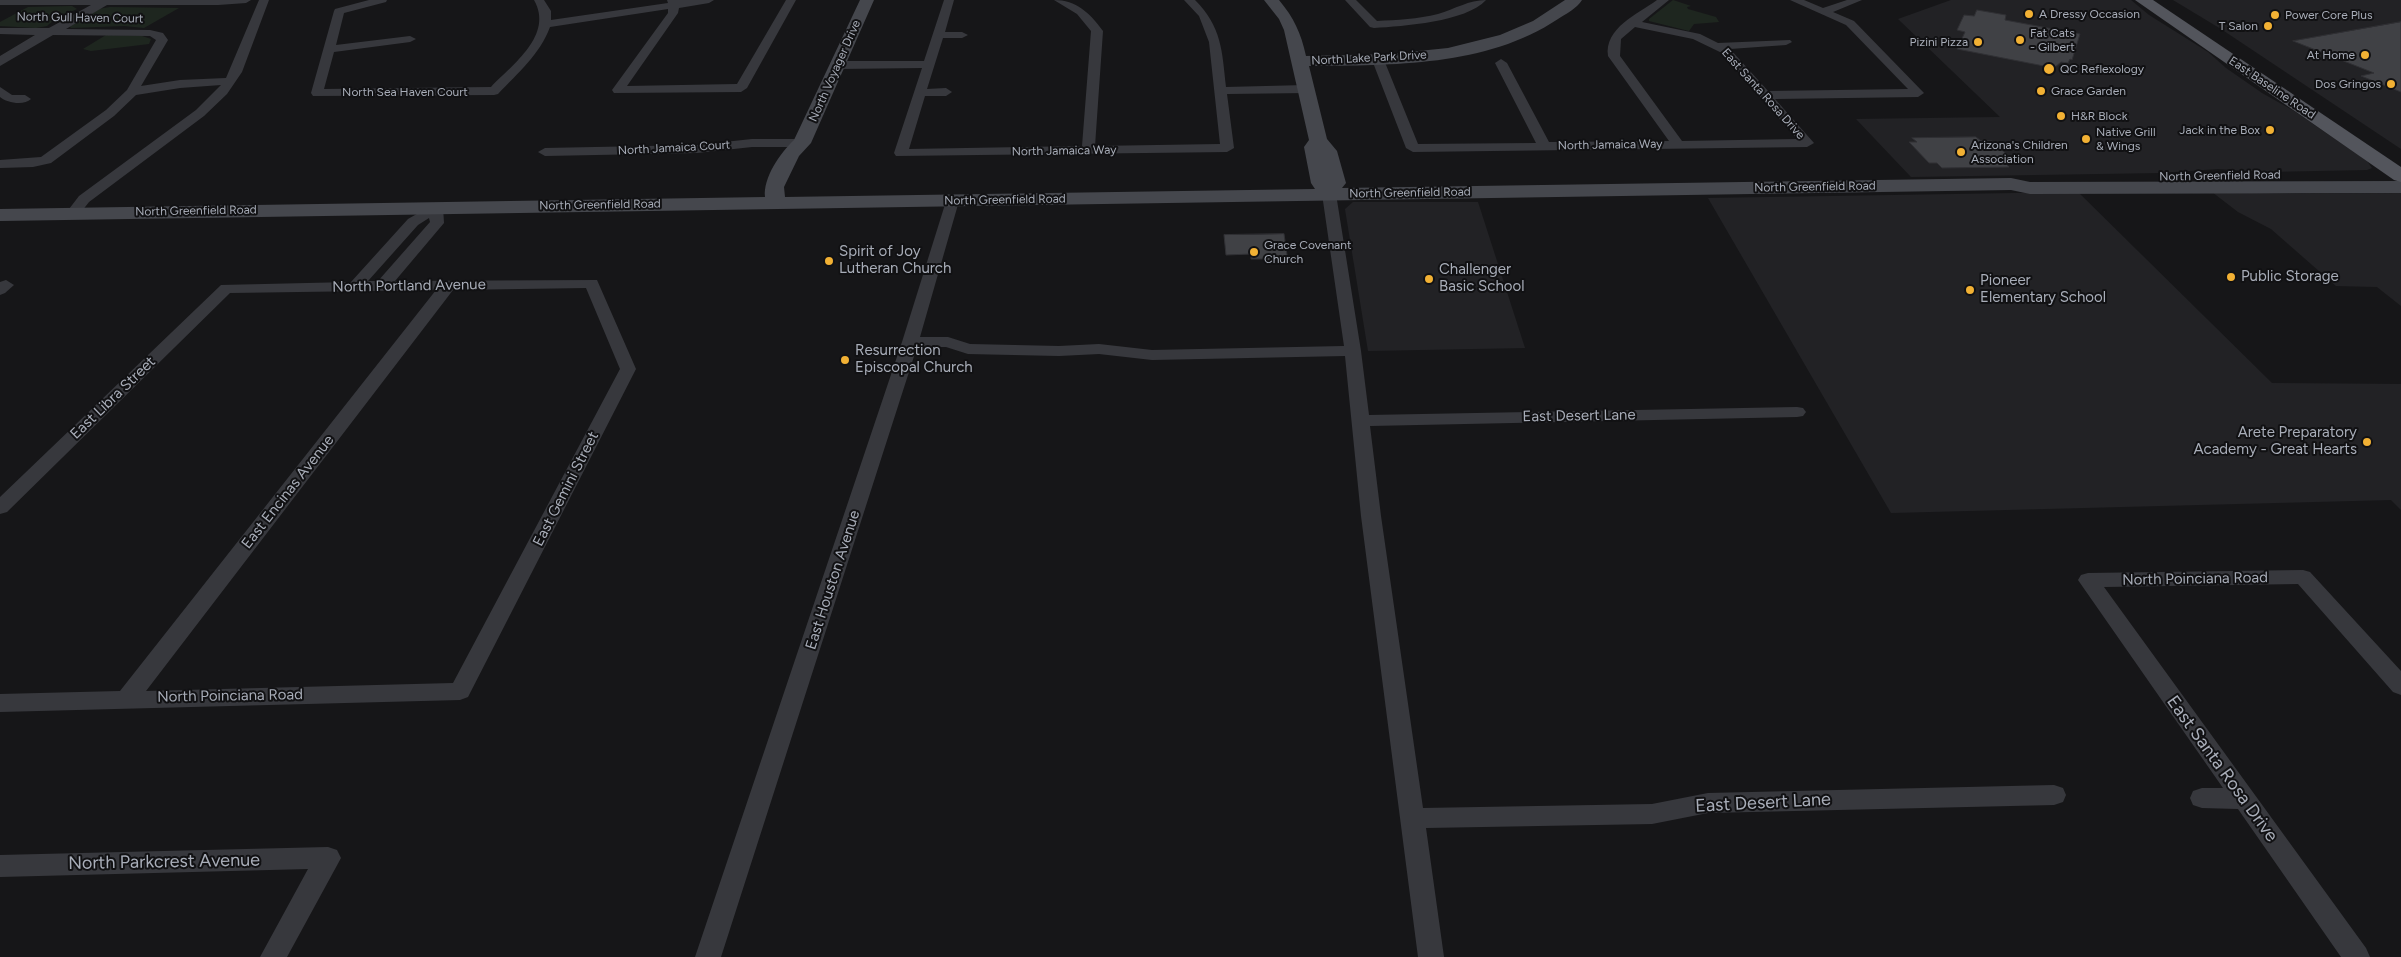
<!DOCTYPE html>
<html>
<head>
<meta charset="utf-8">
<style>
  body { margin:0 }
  canvas { display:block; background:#161618 }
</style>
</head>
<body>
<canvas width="2401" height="957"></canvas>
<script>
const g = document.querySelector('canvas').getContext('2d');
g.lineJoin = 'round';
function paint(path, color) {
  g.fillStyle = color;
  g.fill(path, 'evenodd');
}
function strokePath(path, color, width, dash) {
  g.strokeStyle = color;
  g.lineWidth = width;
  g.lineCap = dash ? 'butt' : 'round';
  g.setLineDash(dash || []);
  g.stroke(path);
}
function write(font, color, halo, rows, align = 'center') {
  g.font = font + ' Figtree,sans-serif';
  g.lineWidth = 4;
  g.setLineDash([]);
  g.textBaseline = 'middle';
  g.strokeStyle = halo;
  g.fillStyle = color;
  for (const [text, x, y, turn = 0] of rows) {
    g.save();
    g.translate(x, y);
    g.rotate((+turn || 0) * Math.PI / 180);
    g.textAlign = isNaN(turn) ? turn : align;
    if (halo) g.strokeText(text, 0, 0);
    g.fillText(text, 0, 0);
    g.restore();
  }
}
paint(new Path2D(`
  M1951,0H2131L2149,15L2208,52L2226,68L2262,93L2294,111L2367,161L2372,168L2367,170L2265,172L2218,169L2160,173L1911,177L1856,119L2000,117L1898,19Z
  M2173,0H2401V149L2221,29Z
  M2078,192L2272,383L2401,384V510L2391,500L1891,513L1708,198Z
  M2212,192L2297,194L2401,193V306L2377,287L2336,286L2271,229L2238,212Z
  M1353,202H1478L1525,348L1368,351L1345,209Z`), '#222225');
paint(new Path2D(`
  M1673,0L1691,6L1687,7L1688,9L1716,17L1719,22L1694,24L1689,31L1649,21V19Z
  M72,6L77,9L56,18L47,26L36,28L0,26V22L28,7Z
  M110,7L179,8L144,28L124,26L71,28L69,25L98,9Z
  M106,35L142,36L151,39L149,44L91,51L83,49Z`), '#1e261f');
const building = new Path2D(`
  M1977,10L2006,15L2005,20L2080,34L2072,60L2070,59L2068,63L2061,62L2054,68L1957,49L1965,32L1957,30L1964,15L1974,16Z
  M2401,22V92L2361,76L2374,73L2293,41Z
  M1976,137L1981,141H1992L2015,162H2004L2009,167L1942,168L1937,163H1929L1909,142H1917L1912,138Z
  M1284,234L1288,262H1266V259H1251V254L1226,255L1224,235Z`);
paint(building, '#404145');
strokePath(building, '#303034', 1);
paint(new Path2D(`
  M0,0H251L246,3L218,5H107L66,29L150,30L163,33L168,40L141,86L180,80L226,78L259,0H269L242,72L227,94L204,116L89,202L78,216L73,217L66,213L79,196L196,110L221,85L180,88L136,95L114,116L51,163L33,167L0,168V160L41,157L106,110L127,90L156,40L150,36L53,35L0,66V56L35,35L0,34V28H49L91,5H0Z
  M369,0H387L386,2L344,13L336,45L410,36L416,39L410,42L334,52L324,89L491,87C513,64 554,35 534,0H544L551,11V20L668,3L667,0H714L709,3L679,8L678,13L627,86L737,84L786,0H796L747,88L741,92L614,93L612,90L668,13V9L550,27C540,54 518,73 498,94L494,95L313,96L311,93L334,11L335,9Z
  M944,0H954L945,32H962L968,35L962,38H943L927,89L946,88L952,92L946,96H925L909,149L1082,146L1091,31L1077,14L1054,0C1076,0 1090,13 1103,31L1095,146L1220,144L1209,42L1199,16L1184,0H1195C1222,27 1222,51 1226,87L1306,85L1312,89L1306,93L1227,94L1234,148L1227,152L896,156L894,153L922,68L837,69L831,65L837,61H924Z
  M1345,0H1356L1377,21C1397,20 1418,19 1438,14C1455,9 1469,0 1486,0C1466,22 1403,26 1374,28L1370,27Z
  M1657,0H1669L1642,22L1700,34L1718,43L1790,40L1792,42L1786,45L1730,49L1768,91L1908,89L1846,25L1790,0H1804L1823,8L1847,0H1862L1833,12L1854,21L1924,93L1918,97L1775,99L1814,143L1807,147L1413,152L1406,148L1372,60L1378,57L1384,60L1418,144L1536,143L1495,63L1501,59L1507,63L1549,142L1669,141L1608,56C1604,28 1638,14 1657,0ZM1635,27L1693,39L1722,53L1797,139L1682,141L1620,56L1621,39Z
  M0,87L12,95H25L31,99C24,106 7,103 0,97Z
  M752,139H802L809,143L802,147H752L697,153L545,156L538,152L545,148L697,145Z
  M1329,190L1336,194L1361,351L1369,415L1797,407L1803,408L1806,412L1803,416L1797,417L1370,426L1381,516L1423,808L1652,804L1708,793L2054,785L2063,788L2066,795L2063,802L2054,805L1708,813L1652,824L1426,828L1444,957H1418L1361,516L1345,356L1152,360L1099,354L1059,356L968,354L946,347H917L721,957H695L902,342L947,198H957L959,201L920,337H948L970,344L1059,346L1099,344L1152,350L1344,346L1322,194Z
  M436,203L443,207L444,223L395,281L597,280L636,369L468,697L460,700L0,712V694L120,691L436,290L230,293L7,512L0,514V497L221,285L351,282L408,219ZM429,218L430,222L378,281H368L418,225ZM586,288L620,369L453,683L146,691L453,290Z
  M6,280L14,285L5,293L0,295V282Z
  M2303,570L2310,572L2401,671V695L2393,692L2298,584L2104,587L2366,948L2370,957H2341L2238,809L2202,808L2193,805L2190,798L2193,791L2202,788H2223L2078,580L2081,575L2088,573Z
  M328,847L337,850L341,858L287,957H260L308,869L0,877V855Z`), '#37383d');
paint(new Path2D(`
  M860,0H874L811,143L799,156L784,187L785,197L1315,189L1311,183L1304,147L1309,140L1284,30L1279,19L1264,0H1279C1294,18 1301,33 1306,56L1389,54L1448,48L1500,35L1533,21L1565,0H1582C1577,8 1566,14 1558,19C1486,67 1392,65 1309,66L1327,139L1337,151L1346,183L1342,188L2011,178L2030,182L2401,181V193L2030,194L2011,190L0,221V209L765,197C763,178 780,153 794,140Z`), '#45474d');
paint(new Path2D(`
  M2135,0H2153L2401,167V182L2394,180Z`), '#53555c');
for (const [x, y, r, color] of [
  [2029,14,5,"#f2b134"],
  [2275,15,5,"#f2b134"],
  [2268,26,5,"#f2b134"],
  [2020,40,5,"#f2b134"],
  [1978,42,5,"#f2b134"],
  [2365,55,5,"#f2b134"],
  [2049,69,6,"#f2b134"],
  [2391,84,5,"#f2b134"],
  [2041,91,5,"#f2b134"],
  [2061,116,5,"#f2b134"],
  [2270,130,5,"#f2b134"],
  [2086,139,5,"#f2b134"],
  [1961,152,5,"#f2b134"],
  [1254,252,5,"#f2b134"],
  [829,261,5,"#f2b134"],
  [2231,277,5,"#f2b134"],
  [1429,279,5,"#f2b134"],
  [1970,290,5,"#f2b134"],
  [845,360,5,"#f2b134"],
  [2367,442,5,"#f2b134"]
]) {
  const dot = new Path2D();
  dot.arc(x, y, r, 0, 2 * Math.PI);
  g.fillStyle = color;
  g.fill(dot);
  strokePath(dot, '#111113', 2);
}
write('12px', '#a8adb8', '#111113', [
  ["A Dressy Occasion",2039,14],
  ["Power Core Plus",2285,15],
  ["T Salon",2258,26,"right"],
  ["Fat Cats",2030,33],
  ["- Gilbert",2030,47],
  ["Pizini Pizza",1968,42,"right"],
  ["At Home",2355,55,"right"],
  ["QC Reflexology",2060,69],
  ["Dos Gringos",2381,84,"right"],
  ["Grace Garden",2051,91],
  ["H&R Block",2071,116],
  ["Jack in the Box",2260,130,"right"],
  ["Native Grill",2096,132],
  ["& Wings",2096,146],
  ["Arizona's Children",1971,145],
  ["Association",1971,159],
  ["Grace Covenant",1264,245],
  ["Church",1264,259]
], 'left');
write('12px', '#a8adb8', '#111113', [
  ["North Gull Haven Court",80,18,1],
  ["North Lake Park Drive",1369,58,-3],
  ["North Voyager Drive",835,71,-66],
  ["East Baseline Road",2272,88,34],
  ["North Sea Haven Court",405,92],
  ["East Santa Rosa Drive",1763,94,48],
  ["North Jamaica Way",1610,145,-1],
  ["North Jamaica Court",674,148,-3],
  ["North Jamaica Way",1064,151,-1],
  ["North Greenfield Road",2220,176,-1],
  ["North Greenfield Road",1815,187,-1],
  ["North Greenfield Road",1410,193,-1],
  ["North Greenfield Road",1005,200,-1],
  ["North Greenfield Road",600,205,-1],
  ["North Greenfield Road",196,211,-1]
]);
write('15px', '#a8adb8', '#111113', [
  ["Spirit of Joy",839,252],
  ["Lutheran Church",839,269],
  ["Challenger",1439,270],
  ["Basic School",1439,287],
  ["Public Storage",2241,277],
  ["Pioneer",1980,281],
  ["Elementary School",1980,298],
  ["Resurrection",855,351],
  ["Episcopal Church",855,368],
  ["Arete Preparatory",2357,433,"right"],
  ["Academy - Great Hearts",2357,450,"right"]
], 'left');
write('15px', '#a8adb8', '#111113', [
  ["North Portland Avenue",409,286,-1],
  ["East Libra Street",113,398,-44],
  ["East Desert Lane",1579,416,-1],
  ["East Gemini Street",566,489,-63],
  ["East Encinas Avenue",288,492,-52],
  ["North Poinciana Road",2195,579,-1],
  ["East Houston Avenue",833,580,-72],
  ["North Poinciana Road",230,696,-1]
]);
write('18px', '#a8adb8', '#111113', [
  ["East Santa Rosa Drive",2222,769,54],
  ["East Desert Lane",1763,803,-3],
  ["North Parkcrest Avenue",164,862,-1]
]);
</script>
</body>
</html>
